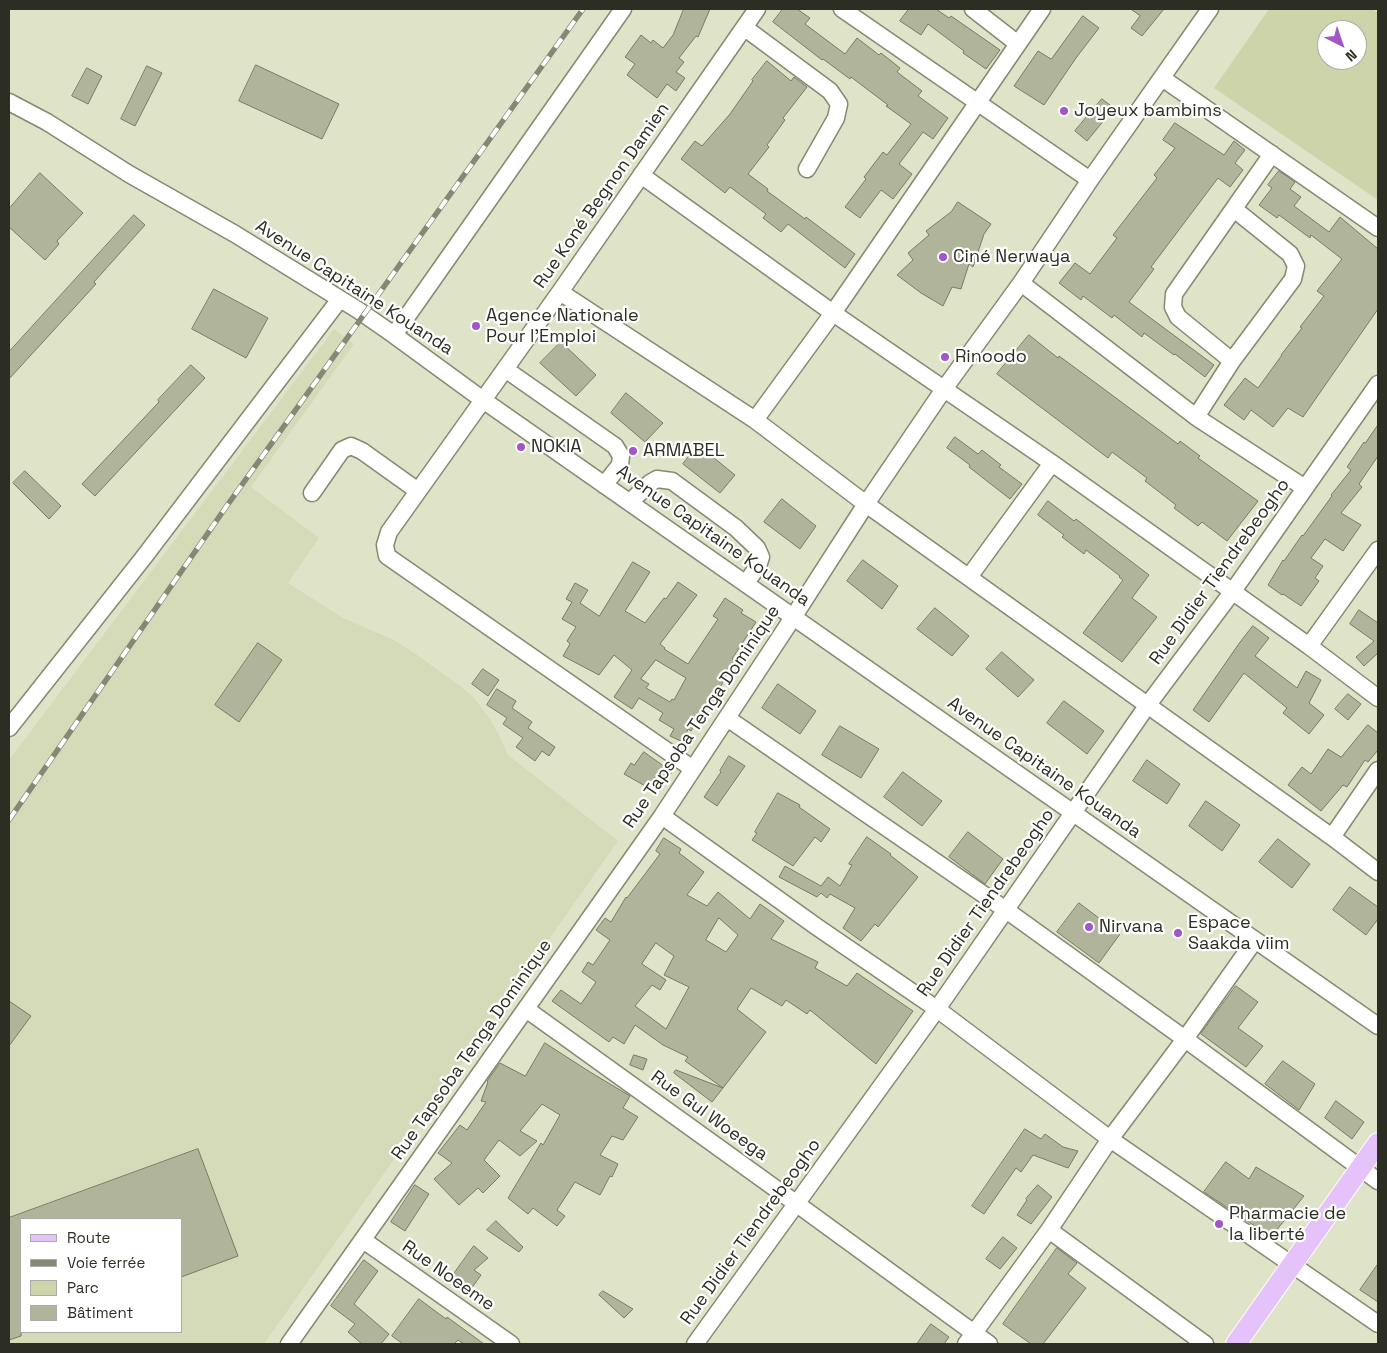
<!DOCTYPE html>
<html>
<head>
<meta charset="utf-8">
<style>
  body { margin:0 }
  #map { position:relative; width:1387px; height:1353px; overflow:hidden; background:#dfe4c9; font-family:"Space Grotesk",sans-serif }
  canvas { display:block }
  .frame { position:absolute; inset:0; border:10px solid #2c2e23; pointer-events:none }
  .legend { position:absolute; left:20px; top:1218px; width:162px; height:115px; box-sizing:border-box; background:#fff; border:1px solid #ababa7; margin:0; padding:6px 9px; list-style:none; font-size:15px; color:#2c2e23 }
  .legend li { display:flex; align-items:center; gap:10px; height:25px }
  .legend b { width:25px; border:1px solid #ababa7 }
  .north { position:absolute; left:1317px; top:20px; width:50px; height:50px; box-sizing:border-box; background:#fff; border:1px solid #ababa7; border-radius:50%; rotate:139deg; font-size:14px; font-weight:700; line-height:20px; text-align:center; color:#2c2e23 }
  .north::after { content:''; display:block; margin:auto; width:18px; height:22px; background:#a156c9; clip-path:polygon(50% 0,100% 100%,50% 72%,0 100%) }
</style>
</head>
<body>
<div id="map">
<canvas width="1387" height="1353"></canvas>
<div class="frame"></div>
<ul class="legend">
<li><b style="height:6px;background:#e6c2fb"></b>Route</li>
<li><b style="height:6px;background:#858875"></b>Voie ferrée</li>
<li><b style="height:14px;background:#cdd4a9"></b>Parc</li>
<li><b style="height:14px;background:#afb49a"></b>Bâtiment</li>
</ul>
<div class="north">N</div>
</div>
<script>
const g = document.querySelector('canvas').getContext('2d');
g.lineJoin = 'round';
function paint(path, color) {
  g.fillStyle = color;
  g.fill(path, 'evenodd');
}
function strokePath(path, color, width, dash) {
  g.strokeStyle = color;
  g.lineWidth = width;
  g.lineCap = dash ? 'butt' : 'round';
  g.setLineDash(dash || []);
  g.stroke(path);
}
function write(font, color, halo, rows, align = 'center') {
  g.font = font + ' "Space Grotesk",sans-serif';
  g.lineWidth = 4.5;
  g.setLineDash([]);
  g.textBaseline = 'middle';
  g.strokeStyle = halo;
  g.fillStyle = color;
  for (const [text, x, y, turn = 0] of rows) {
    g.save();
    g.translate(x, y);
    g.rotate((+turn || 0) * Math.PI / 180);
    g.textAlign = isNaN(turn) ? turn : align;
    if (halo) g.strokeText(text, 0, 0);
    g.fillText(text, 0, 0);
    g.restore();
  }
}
paint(new Path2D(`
  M334,329L354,344L251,487L319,538L288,583L343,618L392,639L413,652L463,688L475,699L488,716L498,733L508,755L618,841L264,1344H9V760ZM21,1219H181V1332H21Z`), '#d5dbb8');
paint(new Path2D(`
  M1269,9H1372L1378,13V200L1214,88ZM1327,30H1357V60H1327Z`), '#cdd4a9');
const building = new Path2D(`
  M684,9H710L698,37L696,36L679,58L684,62L676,72L685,78L676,91L667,84L657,98L627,75L635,64L625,57L641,35L651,43L653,40L663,48L673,35Z
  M783,9H797L810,18L805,24L845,54L857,38L879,55L881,53L900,68L897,72L922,91L918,96L948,118L933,139L923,132L899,164L912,174L893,199L881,190L860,218L845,207L866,179L864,177L883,152L887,155L911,124L886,106L888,105L851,77L850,79L823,59L822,60L773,22Z
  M909,9H936L949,18L951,16L1000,50L986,69L963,53L964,51L928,24L921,35L900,21Z
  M1131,9H1164L1142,36L1131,28L1140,16Z
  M1083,16L1099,28L1076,58L1044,105L1014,86L1038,51L1051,59Z
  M767,61L791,81L794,77L807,87L783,118L785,120L767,145L769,147L748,174L768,189L767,191L805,219L806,217L855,254L845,268L788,224L781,232L763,218L766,214L730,187L725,193L681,159L695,141L702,146L730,114L753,81L752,80Z
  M256,65L339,104L322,139L239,101Z
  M147,66L162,73L135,126L121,119Z
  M87,68L102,76L88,104L72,96Z
  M1102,99L1114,108L1087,141L1075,131Z
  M1175,123L1224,155L1234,141L1245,150L1235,163L1243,170L1230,187L1218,178L1151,267L1154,269L1129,302L1214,365L1205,377L1175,354L1174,355L1144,333L1142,337L1114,315L1112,318L1083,296L1081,300L1059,283L1075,263L1090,274L1117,238L1113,235L1157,178L1154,175L1175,148L1163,140Z
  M1279,171L1295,182L1290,189L1301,197L1294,206L1329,232L1340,217L1378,249V309L1303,417L1288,408L1273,427L1251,410L1244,420L1224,405L1245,378L1258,388L1282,355H1281L1302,328L1300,327L1324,296L1317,291L1342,259L1311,235L1310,238L1279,215L1277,218L1259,205L1272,188L1268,185Z
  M40,173L83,213L57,241L59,244L45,260L9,227V209Z
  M958,202L991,224L984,234L973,267L969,264L961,289L952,287L943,306L921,293L897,275L913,260L908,253L929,235L926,231L951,212Z
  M134,215L145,225L94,282L96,284L9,379V352Z
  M214,289L268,318L246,358L192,329Z
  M1029,335L1058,358L1059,356L1089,378L1178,444L1180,441L1200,456L1198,458L1258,501L1227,541L1202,522L1198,526L1174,508L1176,505L1145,481L1147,478L1112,452L1108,458L997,374Z
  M561,342L596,375L576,396L540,363Z
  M191,365L205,378L95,496L82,484L159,402L158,400Z
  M626,393L663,423L645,442L611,413Z
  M1378,425V456L1359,484L1362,487L1341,513L1361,525L1343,551L1325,539L1311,558L1323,566L1315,578L1319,581L1301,606L1283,594L1282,595L1268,585L1283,560L1284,561L1302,535L1303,536L1332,496L1331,495L1351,470L1347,467L1364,442L1365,443Z
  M955,437L978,454L982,450L1001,465L999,467L1022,484L1010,499L969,467L970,465L947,448Z
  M698,445L735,475L720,493L683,464Z
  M25,471L61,506L49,519L13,483Z
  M782,499L816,526L800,549L764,522Z
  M1048,501L1074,521L1076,519L1149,575L1132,598L1157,617L1122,662L1083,633L1123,580L1119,577L1120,576L1086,550L1084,554L1062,537L1064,535L1038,515Z
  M863,560L898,586L882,609L847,581Z
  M633,562L650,572L625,611L645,623L664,598L666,599L678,582L697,595L660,644L665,648L664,649L688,664L718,619L713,616L725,598L743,610L741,613L756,622L732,659L734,660L718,692L706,710L703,709L691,731L688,729L683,742L670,736L674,729L659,720L663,713L639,698L632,709L614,697L632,670L614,655L599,675L563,656L570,644L567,641L576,627L562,619L572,602L566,599L575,583L588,590L580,603L599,616ZM656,660L686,678L674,700L672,699L670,702L646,688L649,684L641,679Z
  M935,608L969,636L952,656L917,629Z
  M1359,610L1378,623V653L1364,666L1356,657L1374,641L1350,624Z
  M1253,626L1269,638L1255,656L1297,688L1306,671L1321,680L1309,703L1324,715L1309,734L1283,713L1287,708L1244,673L1209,722L1193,710L1238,645Z
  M258,643L282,660L239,722L215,705Z
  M1002,652L1034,680L1018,697L986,669Z
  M483,669L499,680L488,696L472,684Z
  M778,684L816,711L800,734L762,708Z
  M497,689L516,701L512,708L532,722L528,728L555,747L549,756L542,751L535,761L516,747L523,738L503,724L507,718L487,705Z
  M1348,694L1361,704L1348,720L1335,709Z
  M1064,701L1104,731L1087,754L1047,723Z
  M1368,725L1378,733V750L1368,762L1365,760L1347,787L1343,785L1321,811L1288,785L1302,767L1311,774L1328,749L1341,757Z
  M840,726L879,749L861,778L822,755Z
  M644,752L672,772L665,781L657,775L647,787L624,774L631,763L634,765Z
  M729,756L745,766L717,806L704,797L721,772L720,771Z
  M1147,760L1180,784L1167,804L1133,781Z
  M903,772L942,801L922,826L884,797Z
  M778,793L800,805L799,807L830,829L821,842L815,837L793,866L752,840L757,833L755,832Z
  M1206,801L1240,825L1222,851L1189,826Z
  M968,832L1003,859L985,884L949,857Z
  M867,837L891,854L890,855L918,877L878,927L875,924L861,941L843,928L855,908L830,894L827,898L821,893L817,897L779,877L785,866L821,886L828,877L840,886L852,865L849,864Z
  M664,838L681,849L679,853L704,872L687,895L707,906L718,892L750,919L760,904L784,921L771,939L818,962L815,968L847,986L857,973L913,1011L876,1064L810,1010L807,1014L786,1000L782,1006L751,988L737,1009L766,1032L723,1088L685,1061L688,1057L663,1045L635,1025L624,1044L613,1037L609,1042L552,1001L561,990L581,1004L596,982L582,972L588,962L593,965L610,940L596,930L605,918L611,922L626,897L627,898L660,854L656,851ZM719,918L738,935L726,952L706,940ZM656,943L674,956L664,975L689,987L666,1029L635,1006L652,985L660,990L666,980L642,964Z
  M1278,839L1310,864L1292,888L1259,862Z
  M1350,887L1378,907V919L1366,935L1333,910Z
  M1079,903L1120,934L1099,963L1057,932Z
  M1236,986L1258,1002L1238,1028L1263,1046L1246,1067L1201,1034Z
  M9,1001L31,1016L9,1046Z
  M545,1043L590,1072L630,1096L623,1108L638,1117L623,1140L612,1136L600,1155L618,1164L612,1177L610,1176L600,1195L575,1182L557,1210L565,1216L557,1226L533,1208L528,1214L508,1198L541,1143L543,1145L560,1115L542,1104L520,1131L537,1141L520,1156L499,1140L484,1160L500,1176L483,1193L478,1188L459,1205L434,1179L452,1163L438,1153L460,1125L467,1130L486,1102L481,1101L488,1082L487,1081L500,1063L525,1076Z
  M634,1055L647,1059L643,1070L630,1065Z
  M1283,1061L1315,1084L1299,1110L1265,1084Z
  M676,1070L723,1088L712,1102L674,1073Z
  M1336,1101L1364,1122L1352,1139L1325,1118Z
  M1025,1129L1041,1139L1045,1134L1063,1147L1078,1151L1068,1168L1033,1155L1021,1172L1016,1168L984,1214L972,1206Z
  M198,1149L238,1256L181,1277V1219H21V1336L9,1340V1218Z
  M1226,1162L1249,1179L1256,1167L1304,1196L1271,1237L1204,1192Z
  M415,1185L429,1194L405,1231L391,1222Z
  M1038,1185L1052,1197L1031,1224L1017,1215L1027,1200L1026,1199Z
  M496,1221L523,1247L519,1252L487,1230Z
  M1003,1237L1017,1248L1000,1269L986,1259Z
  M474,1246L488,1258L474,1270L481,1275L471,1289L453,1275Z
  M1057,1248L1077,1263L1068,1274L1086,1288L1043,1344H1031L1003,1324Z
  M364,1260L378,1271L354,1304L389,1334L381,1344H362L348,1332L355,1324L331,1306Z
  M1378,1264V1302L1360,1290Z
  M603,1291L633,1309L624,1318L599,1295Z
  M419,1299L446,1319L447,1317L484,1344H464L458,1340L454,1344H403L392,1336Z
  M931,1324L949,1337L944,1344H917Z`);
paint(building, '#afb49a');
strokePath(building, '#777b63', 1);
const minor = new Path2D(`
  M842,9L1090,180
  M973,9L1018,44
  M745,28L830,91L839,104L836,118L807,169
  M1162,78L1378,228
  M9,102L47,122L129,174L235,234L358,310L394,335L483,400L1378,1026
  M641,175L833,313L1052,463L1309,646L1378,698
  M1021,283L1196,417L1305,488
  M560,292L755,420L866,504L1332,837L1378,872
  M394,335L623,9
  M1232,361L1178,317L1173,307L1174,294L1272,154
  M505,369L615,446L621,456L620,465L604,485
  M1196,417L1232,361L1293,279L1296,266L1290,254L1234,209
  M755,420L833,313L1042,9
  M312,493L342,450L351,446L362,451L418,491
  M630,502L650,483L657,479L672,481L736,528L757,548L761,557L758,566L746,583
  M969,577L1052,463
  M1309,646L1378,550
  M727,718L1006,910L1185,1039L1378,1181
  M9,728L144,557L340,299
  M693,769L387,556L385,545L389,532L560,292L757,9
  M662,816L817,927L937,1009L1110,1139L1378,1324
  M1332,837L1378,770
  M526,1009L797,1204L989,1344
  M1049,1230L1205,1344
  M363,1240L511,1344
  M289,1344L662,816L794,616L866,504L944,389L1021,283L1090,180L1210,9
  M695,1344L937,1009L1147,706L1233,591L1378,384
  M966,1344L1049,1230L1110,1139L1185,1039L1255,940`);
const major = new Path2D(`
  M1236,1344L1378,1143`);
strokePath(minor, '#858970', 19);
strokePath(major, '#fff', 22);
strokePath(minor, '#fff', 16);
strokePath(major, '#e6c2fb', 20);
const rail = new Path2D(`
  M9,820L226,507L583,9`);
strokePath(rail, '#858875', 5.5);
strokePath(rail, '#fff', 4, [11]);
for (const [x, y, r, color] of [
  [1064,111,5,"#a156c9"],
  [943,257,5,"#a156c9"],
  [476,326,5,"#a156c9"],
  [945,357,5,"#a156c9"],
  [521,447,5,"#a156c9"],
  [633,451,5,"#a156c9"],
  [1089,927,5,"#a156c9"],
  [1178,933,5,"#a156c9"],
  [1219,1224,5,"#a156c9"]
]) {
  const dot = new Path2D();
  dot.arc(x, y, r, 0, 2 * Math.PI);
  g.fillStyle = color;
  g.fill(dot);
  strokePath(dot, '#fff', 2);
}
write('18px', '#2c2e23', '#fff', [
  ["Joyeux bambims",1074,111],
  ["Ciné Nerwaya",953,257],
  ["Agence Nationale",486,316],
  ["Pour l'Emploi",486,337],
  ["Rinoodo",955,357],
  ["NOKIA",531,447],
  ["ARMABEL",643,451],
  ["Espace",1188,923],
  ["Saakda viim",1188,944],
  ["Nirvana",1099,927],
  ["Pharmacie de",1229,1214],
  ["la liberté",1229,1235]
], 'left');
write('18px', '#2c2e23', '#fff', [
  ["Rue Koné Begnon Damien",602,196,-55],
  ["Avenue Capitaine Kouanda",354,288,33],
  ["Avenue Capitaine Kouanda",713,536,35],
  ["Rue Didier Tiendrebeogho",1220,572,-54],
  ["Rue Tapsoba Tenga Dominique",702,717,-56],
  ["Avenue Capitaine Kouanda",1044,768,35],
  ["Rue Didier Tiendrebeogho",986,903,-55],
  ["Rue Tapsoba Tenga Dominique",472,1050,-55],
  ["Rue Gul Woeega",709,1116,36],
  ["Rue Didier Tiendrebeogho",751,1232,-54],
  ["Rue Noeeme",448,1276,35]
]);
</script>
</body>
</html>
